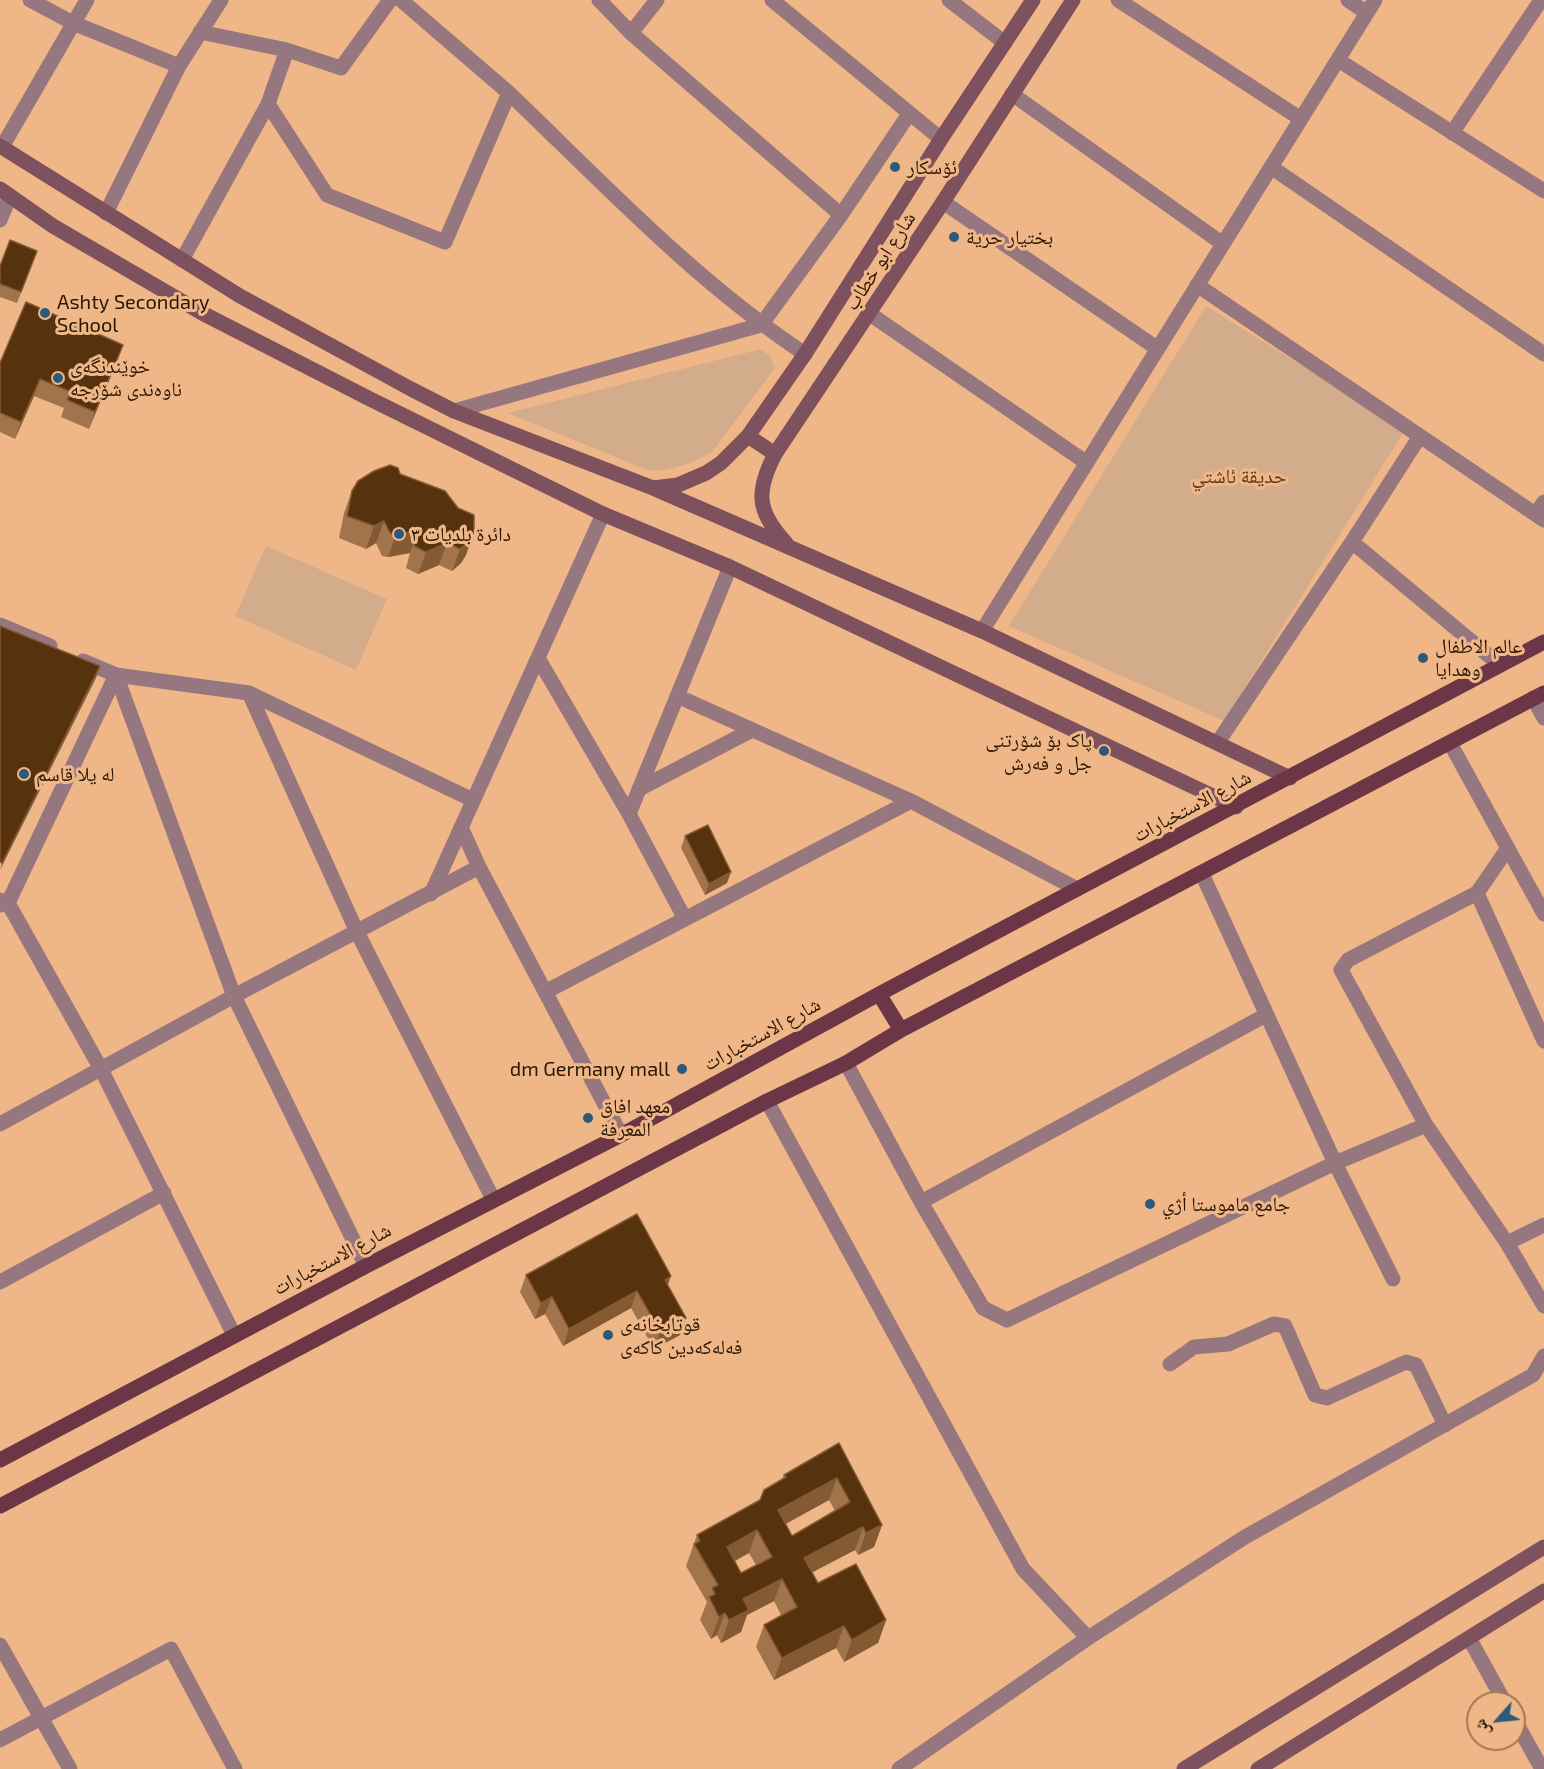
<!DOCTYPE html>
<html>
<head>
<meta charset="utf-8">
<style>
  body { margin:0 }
  #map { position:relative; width:1544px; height:1769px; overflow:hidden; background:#efb788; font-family:"Exo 2","Noto Naskh Arabic",sans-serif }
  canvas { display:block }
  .north { position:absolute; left:1466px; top:1691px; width:60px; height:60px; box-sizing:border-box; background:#efb788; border:2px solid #a17753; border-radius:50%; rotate:243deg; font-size:16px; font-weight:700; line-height:24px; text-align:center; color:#2b1704 }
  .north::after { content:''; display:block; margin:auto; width:21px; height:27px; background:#2d5a7a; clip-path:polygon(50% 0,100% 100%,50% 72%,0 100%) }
</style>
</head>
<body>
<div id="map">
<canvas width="1544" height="1769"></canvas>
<div class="north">ش</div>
</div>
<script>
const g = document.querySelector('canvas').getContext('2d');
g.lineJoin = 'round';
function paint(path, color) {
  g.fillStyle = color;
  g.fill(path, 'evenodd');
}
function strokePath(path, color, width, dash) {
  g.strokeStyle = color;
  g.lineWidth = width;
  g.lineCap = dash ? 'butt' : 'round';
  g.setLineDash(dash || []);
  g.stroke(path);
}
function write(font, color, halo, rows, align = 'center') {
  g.font = font + ' "Exo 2","Noto Naskh Arabic",sans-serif';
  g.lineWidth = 6;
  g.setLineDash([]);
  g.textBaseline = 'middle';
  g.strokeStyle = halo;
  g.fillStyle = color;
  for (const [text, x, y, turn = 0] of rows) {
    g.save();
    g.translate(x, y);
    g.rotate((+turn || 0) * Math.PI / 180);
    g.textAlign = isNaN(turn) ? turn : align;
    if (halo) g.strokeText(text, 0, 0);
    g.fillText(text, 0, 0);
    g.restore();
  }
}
paint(new Path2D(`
  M1206,306L1405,430L1224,721L1009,626Z
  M761,349L771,357L775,368L712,452L691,463L666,470L650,471L508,413Z
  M266,546L387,599L356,670L235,616Z`), '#d3ac8c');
strokePath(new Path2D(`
  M30,0L73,23L179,66
  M599,0L631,33L841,215
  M772,0L941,139
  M949,0L1005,43
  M1118,0L1301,119
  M1348,0L1367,13
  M200,32L287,50L341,68L390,0
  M631,33L657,0
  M1338,60L1544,191
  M509,93C604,184 695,281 805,354
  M1012,94L1223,244
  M268,104L327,195L445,242L509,93L401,0
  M1452,133L1541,0
  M2,147L87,0
  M1271,167L1544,354
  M943,202L1158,349
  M106,213L179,66L221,0
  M0,220L10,196
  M182,260L268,104L287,50
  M1197,285L1544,520
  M870,314L1087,463
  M454,411L761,325L841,215L909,114
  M1536,514L1544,502
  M1352,542L1500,665
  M0,625L50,646
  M982,631L1375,0
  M538,658L629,814L685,919
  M83,661L116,675L234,996L366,1266
  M249,693L357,932L493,1199
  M677,696L911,801L1077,889
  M1533,698L1544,718
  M1218,742L1352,542L1420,436
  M1450,743L1544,914
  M639,789L752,730
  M629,814L730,567
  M461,827L479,867L621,1135
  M1508,848L1477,893L1544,1041
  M1202,874L1335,1163L1393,1279
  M1477,893L1348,960L1341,970L1426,1125L1507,1243L1544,1306
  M431,894L603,514
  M0,900L8,903L101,1069L234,1335
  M0,905L8,903L116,675L249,693L473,800
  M545,992L911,801
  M846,1063L921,1202L983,1308L1007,1320L1335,1163L1426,1125
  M767,1101L1023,1569L1088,1638
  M0,1124L234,996L479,867
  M921,1202L1266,1015
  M1507,1243L1544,1225
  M0,1282L164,1193
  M1170,1364L1194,1347L1228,1344L1274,1324L1285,1326L1315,1395L1327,1398L1406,1362L1416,1365L1445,1425
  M1469,1638L1505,1703
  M0,1645L70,1769
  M1514,1719L1542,1769
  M0,1740L171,1649L235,1769
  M899,1769L1088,1638L1245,1537L1533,1375L1544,1356`), '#97777f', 15);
strokePath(new Path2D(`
  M0,146L240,296L411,389L454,411L653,488L982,631L1290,778
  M0,189L53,226L202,313L370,399L603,514L730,567L1236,807
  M748,436L775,454
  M653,488L678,485L706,473L721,463L748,436L805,354L941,139L1033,0
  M786,543C756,511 756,491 775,454L943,202L1073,0
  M1184,1769L1544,1547
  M1258,1769L1544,1591`), '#7e515e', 15);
strokePath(new Path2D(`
  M879,994L901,1030
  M0,1460L366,1266L621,1135L879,994L1544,642
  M0,1506L767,1101L846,1063L901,1030L1544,693`), '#6c3647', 15);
paint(new Path2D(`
  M37,251L17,303L0,297V266Z
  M123,345L89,429L61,417L64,408L34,396L15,439L0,432V363Z
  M400,474L474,532L466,555L461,563L452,571L439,565L418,574L406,568L410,553L388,557L382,556L376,543L366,549L339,538L344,513L352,491Z
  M685,836L727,883L705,895L681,848Z
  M526,1275L668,1285L680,1335L654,1349L631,1308L563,1346L545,1314L535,1319L520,1292Z
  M839,1443L882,1525L874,1547L858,1555L855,1550L812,1572L818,1583L886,1620L878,1643L844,1662L836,1648L774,1680L756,1647L764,1625L781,1615L774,1601L747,1615L741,1632L721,1643L717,1635L711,1639L700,1620L707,1602L686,1566L697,1535L760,1500L782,1479L784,1475ZM829,1500L835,1511L792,1536L786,1524ZM749,1553L756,1565L741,1573L735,1561Z`), '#a2744b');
paint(new Path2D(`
  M123,345L117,362L89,429L95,412Z
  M40,379L34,396L15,439L21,422Z
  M384,521L376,543L366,549L374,526Z
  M418,531L410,553L388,557L396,535Z
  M474,532L466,555L461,563L452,571L460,549Z
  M447,543L439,565L418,574L426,552Z
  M100,666L96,678L0,870L2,863Z
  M731,872L727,883L705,895L709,884Z
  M671,1276L665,1293V1280Z
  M637,1291L631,1308L563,1346L569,1329Z
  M552,1297L545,1314L535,1319L541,1303Z
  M686,1318L680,1335L654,1349L660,1332Z
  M837,1478L829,1500L770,1532L778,1510Z
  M882,1525L874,1547L858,1555L866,1533Z
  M863,1527L855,1550L796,1581L804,1558Z
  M757,1530L749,1553L719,1569L727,1547Z
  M782,1579L774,1601L747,1615L741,1632L721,1643L729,1620L743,1599Z
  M725,1613L717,1635L711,1639L719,1617Z
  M886,1620L878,1643L844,1662L852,1640Z
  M844,1626L836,1648L774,1680L782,1658Z`), '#845a33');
const building = new Path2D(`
  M10,240L37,251L21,292L0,284V266Z
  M26,302L123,345L95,412L67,400L71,392L40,379L21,422L0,413V363Z
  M390,465L398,468L400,474L445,491L458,508L474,515V532L469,541L460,549L447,543L426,552L414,546L418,531L396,535L390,533L384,521L374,526L347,516L352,491L358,481L374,471Z
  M0,626L100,666L2,863L0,862Z
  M708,825L731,872L709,884L685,836Z
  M637,1214L671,1276L665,1280L686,1318L660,1332L637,1291L569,1329L552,1297L541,1303L526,1275Z
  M839,1443L882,1525L866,1533L863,1527L804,1558L818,1583L856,1564L886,1620L852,1640L844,1626L782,1658L764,1625L797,1607L782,1579L743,1599L749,1610L729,1620L725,1613L719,1617L709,1597L715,1594L712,1588L718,1585L694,1544L700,1541L697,1535L760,1500L764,1490L786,1477L784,1475ZM837,1478L850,1502L792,1536L778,1510ZM757,1530L772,1557L741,1573L727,1547Z`);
paint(building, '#56320e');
strokePath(building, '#845a33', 1.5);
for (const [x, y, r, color] of [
  [895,167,6,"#2d5a7a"],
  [954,237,6,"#2d5a7a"],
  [45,313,6,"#2d5a7a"],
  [58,378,6,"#2d5a7a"],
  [399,534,6,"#2d5a7a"],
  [1423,658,6,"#2d5a7a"],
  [1104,751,6,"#2d5a7a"],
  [24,774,6,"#2d5a7a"],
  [682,1069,6,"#2d5a7a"],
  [588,1118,6,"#2d5a7a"],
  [1150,1204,6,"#2d5a7a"],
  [608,1335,6,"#2d5a7a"]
]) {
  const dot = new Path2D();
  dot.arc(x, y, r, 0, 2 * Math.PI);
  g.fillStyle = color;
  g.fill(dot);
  strokePath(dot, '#efb788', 2);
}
write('20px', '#2b1704', '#efb788', [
  ["ئۆسکار",907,167],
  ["بختيار حرية",966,237],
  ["Ashty Secondary",57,302],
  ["School",57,325],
  ["خوێندنگەی",70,366],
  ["ناوەندی شۆرجە",70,389],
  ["دائرة بلديات ٣",411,534],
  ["عالم الاطفال",1435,646],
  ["وهدايا",1435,669],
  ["پاک بۆ شۆرتنی",1092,740,"right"],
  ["جل و فەرش",1092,763,"right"],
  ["له يلا قاسم",36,774],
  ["dm Germany mall",670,1069,"right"],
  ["معهد افاق",600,1106],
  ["المعرفة",600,1129],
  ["جامع ماموستا أژي",1162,1204],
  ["قوتابخانەی",620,1324],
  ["فەلەکەدین کاکەی",620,1347]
], 'left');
write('20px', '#2b1704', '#efb788', [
  ["شارع ابو خطاب",880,261,-57],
  ["شارع الاستخبارات",1192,806,-28],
  ["شارع الاستخبارات",762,1034,-29],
  ["شارع الاستخبارات",332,1259,-28]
]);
write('20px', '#5c3712', '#efb788', [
  ["حديقة ئاشتي",1239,476]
]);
</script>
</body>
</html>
